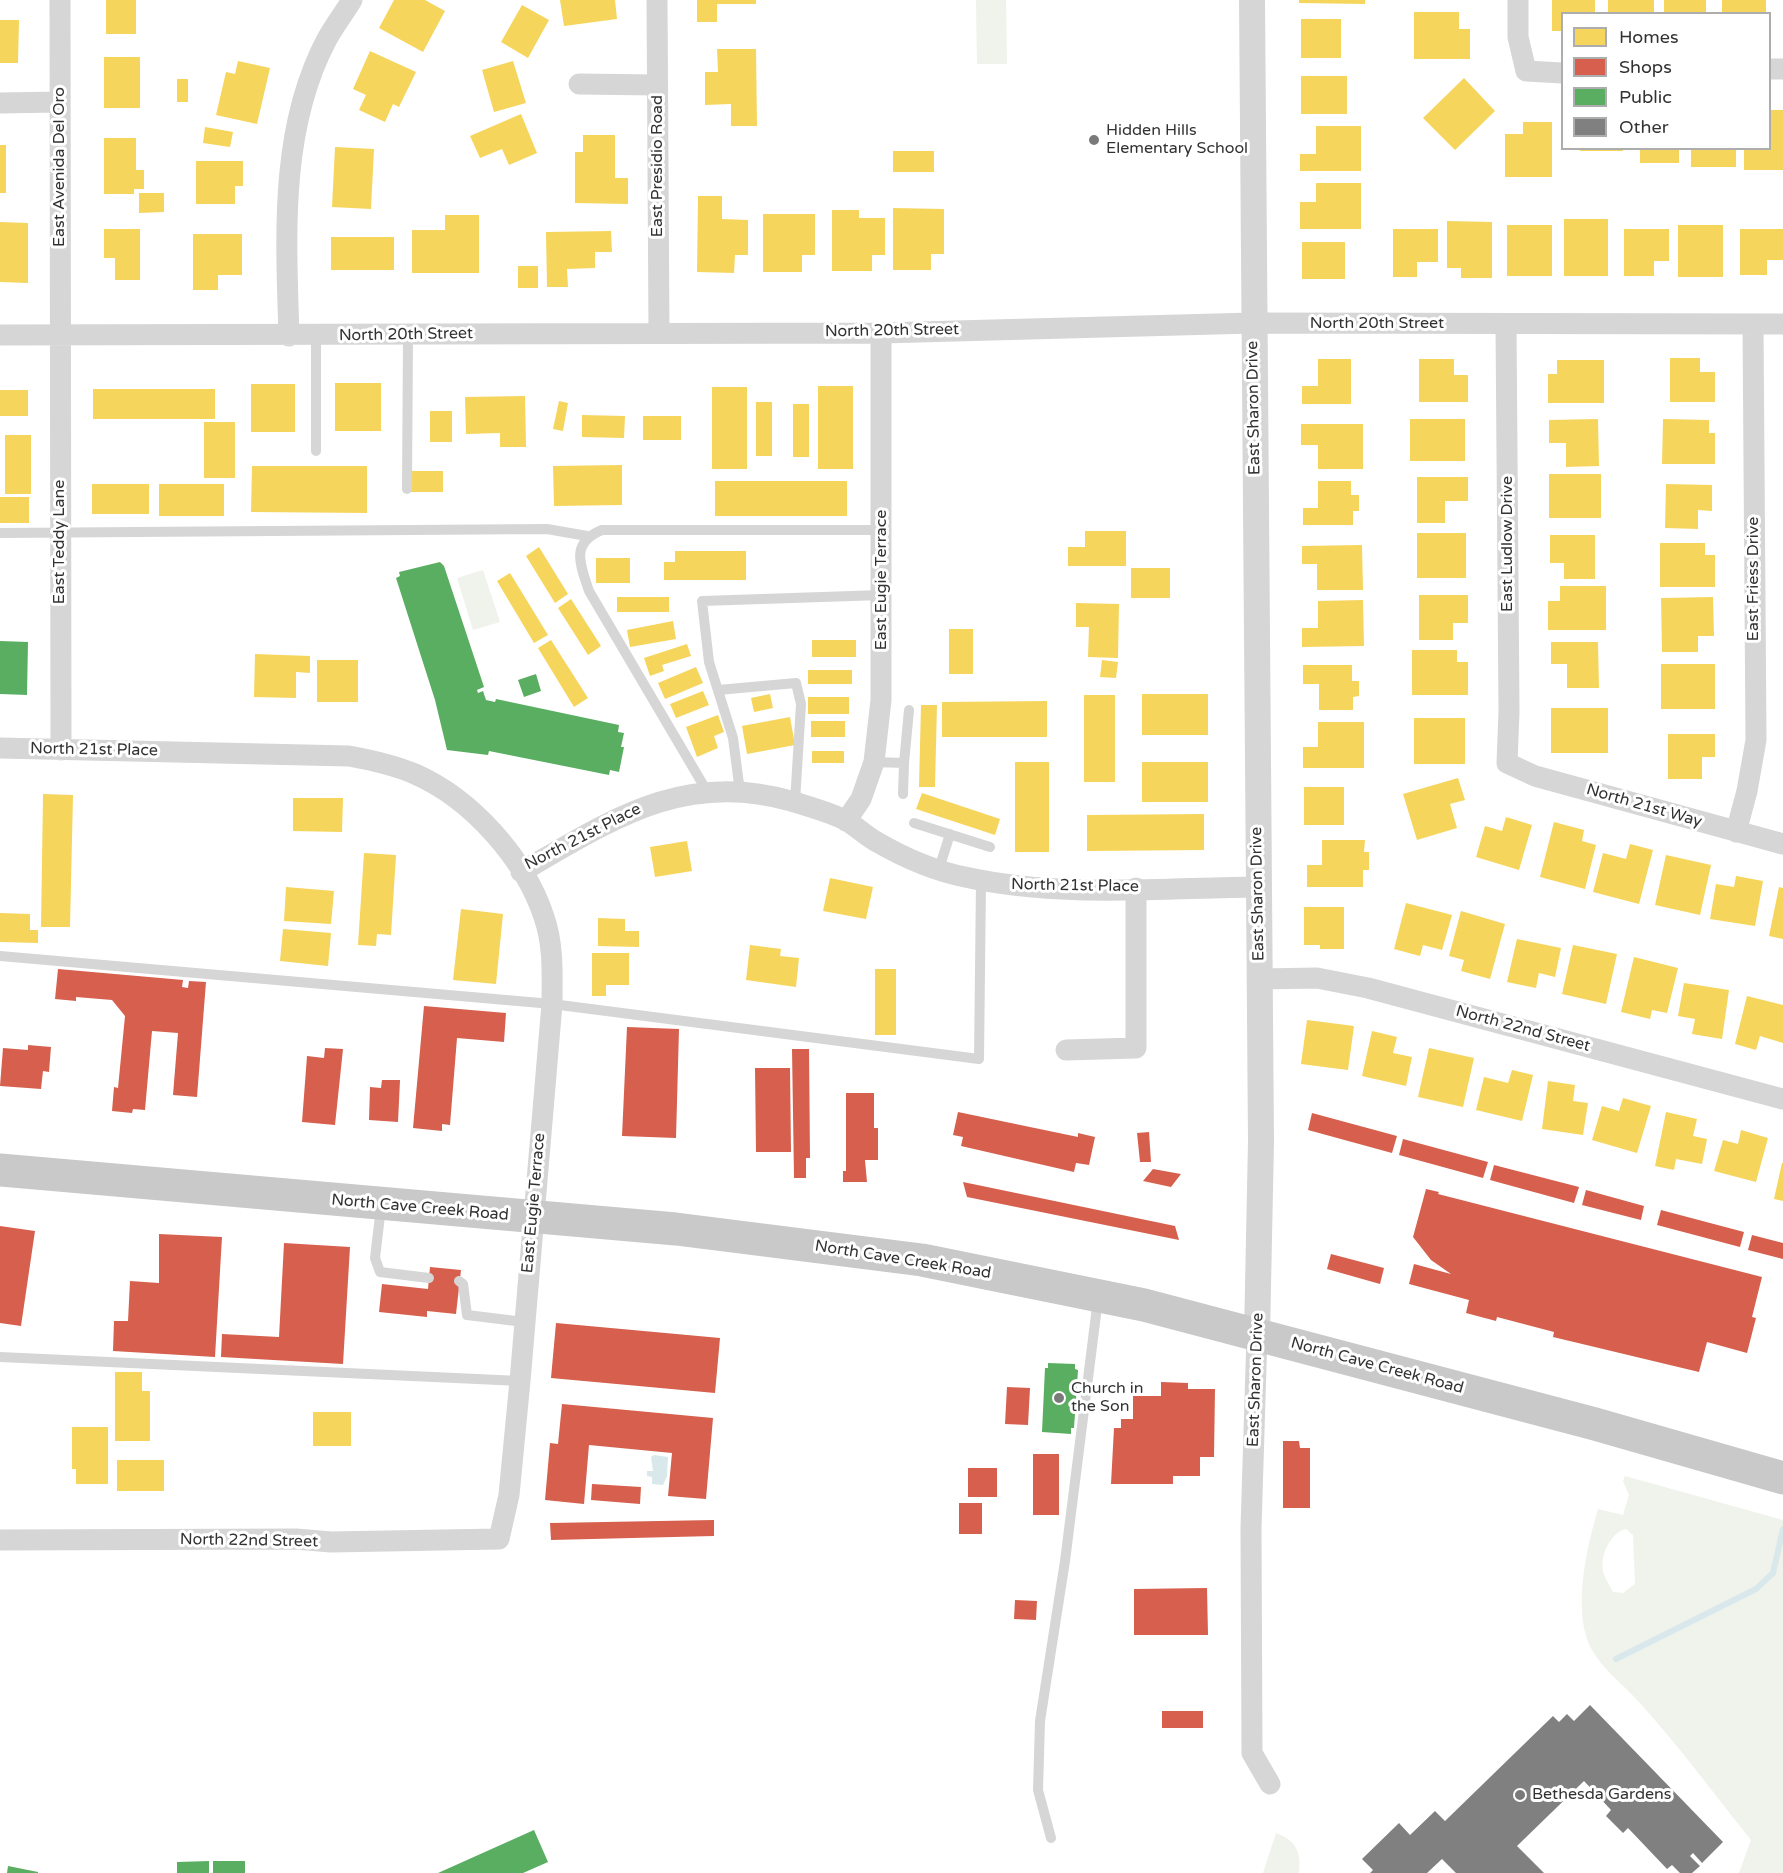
<!DOCTYPE html>
<html>
<head>
<meta charset="utf-8">
<style>
  body { margin:0 }
  #map { position:relative; width:1783px; height:1873px; overflow:hidden; background:#fff; font-family:"Varela Round",sans-serif }
  canvas { display:block }
  .legend { position:absolute; left:1561px; top:12px; width:210px; height:138px; box-sizing:border-box; background:#fff; border:2px solid #adadad; margin:0; padding:8px 10px; list-style:none; font-size:18px; color:#323232 }
  .legend li { display:flex; align-items:center; gap:12px; height:30px }
  .legend b { width:30px; border:2px solid #adadad }
</style>
</head>
<body>
<div id="map">
<canvas width="1783" height="1873"></canvas>
<ul class="legend">
<li><b style="height:16px;background:#f6d55c"></b>Homes</li>
<li><b style="height:16px;background:#d6604d"></b>Shops</li>
<li><b style="height:16px;background:#5aae61"></b>Public</li>
<li><b style="height:16px;background:#808080"></b>Other</li>
</ul>
</div>
<script>
const g = document.querySelector('canvas').getContext('2d');
g.lineJoin = 'round';
function paint(path, color) {
  g.fillStyle = color;
  g.fill(path, 'evenodd');
}
function strokePath(path, color, width, dash) {
  g.strokeStyle = color;
  g.lineWidth = width;
  g.lineCap = dash ? 'butt' : 'round';
  g.setLineDash(dash || []);
  g.stroke(path);
}
function write(font, color, halo, rows, align = 'center') {
  g.font = font + ' "Varela Round",sans-serif';
  g.lineWidth = 6;
  g.setLineDash([]);
  g.textBaseline = 'middle';
  g.strokeStyle = halo;
  g.fillStyle = color;
  for (const [text, x, y, turn = 0] of rows) {
    g.save();
    g.translate(x, y);
    g.rotate((+turn || 0) * Math.PI / 180);
    g.textAlign = isNaN(turn) ? turn : align;
    if (halo) g.strokeText(text, 0, 0);
    g.fillText(text, 0, 0);
    g.restore();
  }
}
paint(new Path2D(`
  M976,0H1006L1007,64H977Z
  M483,570L500,622L473,630L457,578Z
  M1625,1476L1783,1520V1873H1739L1751,1840C1714,1794 1679,1746 1639,1702C1623,1684 1599,1667 1589,1644C1573,1606 1587,1546 1598,1509L1623,1515L1629,1495L1623,1481ZM1626,1529L1633,1535L1635,1584L1623,1593L1613,1592C1610,1586 1604,1577 1603,1571C1600,1555 1611,1532 1626,1529Z
  M1276,1833C1297,1841 1301,1852 1299,1873H1263Z`), '#f0f2ec');
paint(new Path2D(`
  M654,1455L668,1457L667,1476L663,1485L652,1484V1477L647,1476V1471H653L651,1457Z`), '#d9e8eb');
paint(new Path2D(`
  M106,0H136V34H106Z
  M394,0H425L445,11L423,52L379,28Z
  M560,0H615L617,19L564,26Z
  M697,0H756V4H717V22H697Z
  M1299,0H1365V4L1299,3Z
  M1552,0H1595V14H1562V31H1552Z
  M1608,0H1654V14H1608Z
  M1664,0H1706V14H1664Z
  M1722,0H1766V14H1722Z
  M522,5L549,20L528,58L501,42Z
  M1414,12H1459V29H1470V59H1414Z
  M1301,19H1341V58H1301Z
  M0,20H19L18,63H0Z
  M717,49H756L757,126H731V104L705,105V72H718Z
  M370,51L416,72L399,107L393,104L385,122L359,110L366,95L353,89Z
  M104,57H140V108H104Z
  M238,61L270,68L257,124L216,115L226,72L235,74Z
  M513,61L526,103L494,112L482,70Z
  M1301,76H1347V114H1301Z
  M1464,78L1495,111L1455,150L1423,118Z
  M177,79H188V102H177Z
  M1770,110H1783V170H1744V148H1770Z
  M521,114L537,153L509,165L502,149L480,158L470,136Z
  M1523,122H1552V177H1505V134H1523Z
  M1316,126H1361V171H1300V154H1316Z
  M205,127L233,132L230,147L203,143Z
  M583,135H615V178H628V204L575,203V152H583Z
  M104,138H136V170H144V189H134V194H104Z
  M0,145H6V193H0Z
  M335,147L374,149L371,209L332,207Z
  M1580,148H1623V151H1580Z
  M1640,148H1679V163H1640Z
  M1691,148H1736V167H1691Z
  M893,151H934V172H893Z
  M196,161H243V186H235V204H196Z
  M1316,183H1361V229H1300V202H1316Z
  M139,193H164V212L139,213Z
  M698,196H722V219L748,220V255H735L734,273L697,272Z
  M893,208L944,209V254H931V270H893Z
  M832,210H859V218H885V255H872V271H832Z
  M763,214H815V255H802V272H763Z
  M445,215H479V273H412V230H445Z
  M1564,219H1608V276H1564Z
  M1447,221L1492,222V278H1461V268H1447Z
  M0,222L28,223V283L0,282Z
  M1507,225H1552V276H1507Z
  M1678,225H1723V277H1678Z
  M104,229H140V280H115V258H104Z
  M1393,229H1438V262H1417V277H1393Z
  M1624,229H1669V261H1654V276H1624Z
  M1740,229H1783V260H1767V275H1740Z
  M611,231L612,252H595V268L567,269L568,287H547L546,232Z
  M193,234H242V275H218V290H193Z
  M331,237H394V270H331Z
  M1302,242H1345V279H1302Z
  M518,266H538V288H518Z
  M1670,358H1700V372H1715V402H1670Z
  M1318,359H1351V404H1302V386H1318Z
  M1419,359H1454V375H1468V402H1419Z
  M1557,360H1604V403H1548V374H1557Z
  M335,383H381V431H335Z
  M251,384H295V432H251Z
  M818,386H853V469H818Z
  M712,387H747V469H712Z
  M93,389H215V419H93Z
  M0,390H28V416H0Z
  M525,396L526,447H500V433L466,434L465,397Z
  M559,401L568,403L563,431L553,429Z
  M756,402H772V456H756Z
  M793,404H809V457H793Z
  M430,411H452V442H430Z
  M582,415L625,416L624,438L582,437Z
  M643,416H681V440H643Z
  M1410,419H1465V461H1410Z
  M1598,419L1599,466L1566,467V443H1549V420Z
  M1663,419L1709,420V433H1715V464H1662Z
  M204,422H235V478H204Z
  M1301,424H1363V469H1318V445H1301Z
  M5,435H31V494H5Z
  M622,465V505L554,506L553,466Z
  M252,466H367V513L251,512Z
  M411,471H443V492H411Z
  M1549,474H1601V518H1549Z
  M1417,477H1468V501H1445V523H1417Z
  M715,481H847V516H715Z
  M1318,481H1351V495H1359V511H1353V525H1303V508H1318Z
  M92,484H149V514H92Z
  M159,484H224V516H159Z
  M1666,484L1712,485V511L1698,510V529L1665,528Z
  M0,497H29V523H0Z
  M1085,531H1126V566H1068V547H1085Z
  M1417,533H1466V578H1417Z
  M1550,535H1595V579H1564V563H1550Z
  M1660,543H1705V555H1715V587H1660Z
  M1362,545L1363,590H1317V564H1302V546Z
  M539,547L568,594L555,603L526,556Z
  M675,551H746V580H664V562H675Z
  M596,558H630V583H596Z
  M1131,568H1170V598H1131Z
  M510,573L548,635L534,643L497,581Z
  M1560,586H1606V630H1548V601H1560Z
  M1419,595H1468V623H1453V640H1419Z
  M617,597H669V612H617Z
  M1713,597L1714,636H1698V652H1662L1661,598Z
  M571,599L601,646L588,655L558,608Z
  M1363,600L1364,646L1302,647V628H1318V601Z
  M1076,603L1119,604L1118,658L1088,657L1089,627H1076Z
  M673,621L676,639L630,647L627,630Z
  M949,629H973V674H949Z
  M551,640L588,698L574,707L538,648Z
  M812,640H856V657H812Z
  M1551,642H1598L1599,688H1567V664H1551Z
  M687,644L691,656L662,665L664,671L650,676L644,658Z
  M1412,650H1457V662H1468V695H1412Z
  M255,654L310,656V673L296,672V698L254,697Z
  M317,660H358V702H317Z
  M1102,660L1118,662L1116,678L1100,677Z
  M1661,664H1715V709H1661Z
  M1303,665H1352V681H1359V696L1353,697V710H1319V684H1303Z
  M696,667L703,683L665,699L658,683Z
  M808,670H852V684H808Z
  M703,691L709,705L676,718L670,704Z
  M770,694L773,708L754,712L751,698Z
  M1142,694H1208V735H1142Z
  M1084,695H1115V782H1084Z
  M808,697H849V714H808Z
  M1047,701V737H942V702Z
  M921,705H937L935,787H919Z
  M1551,708H1608V753H1551Z
  M718,715L724,732L714,736L718,748L697,757L686,727Z
  M790,717L795,745L747,754L742,726Z
  M1414,718H1465V764H1414Z
  M811,721H845V737H811Z
  M1318,722H1364V768H1303V747H1318Z
  M1668,734H1715V757H1702V779H1668Z
  M812,751H844V763H812Z
  M1015,762H1049V852H1015Z
  M1142,762H1208V802H1142Z
  M1458,778L1465,800L1450,804L1457,828L1417,840L1403,794Z
  M1304,787H1344V825H1304Z
  M922,793L1000,819L995,835L916,809Z
  M43,794L73,795L70,927H41Z
  M293,798H343L342,832L293,831Z
  M1204,814V850L1087,851V815Z
  M1506,817L1532,825L1519,870L1476,857L1485,826L1502,831Z
  M1554,822L1584,830L1582,841L1596,845L1585,889L1540,877Z
  M1322,840H1365L1364,852H1369V870H1363V887H1307V865H1322Z
  M687,841L692,871L655,877L650,847Z
  M1630,844L1653,850L1639,904L1593,892L1603,853L1626,859Z
  M364,853L396,855L391,935L377,934L376,946L358,945Z
  M1666,855L1711,865L1700,915L1655,905Z
  M1736,876L1763,881L1755,926L1710,919L1716,884L1734,887Z
  M830,878L873,887L866,919L823,911Z
  M286,887L334,891L331,924L284,921Z
  M1779,887L1783,888V939L1769,936Z
  M1406,903L1452,915L1442,950L1423,945L1420,956L1394,949Z
  M1304,907H1344V949H1320V945H1304Z
  M461,909L503,914L496,984L453,980Z
  M1461,911L1505,924L1490,979L1461,971L1464,960L1449,956Z
  M0,913L30,914V930H38V943L0,942Z
  M598,918L625,919V931H639V947L598,946Z
  M283,929L331,933L328,966L280,961Z
  M1517,939L1561,948L1555,977L1539,973L1536,988L1507,982Z
  M750,945L781,949L780,956L799,958L796,987L746,980Z
  M1573,945L1617,954L1606,1004L1562,994Z
  M592,953H629V985H606V996H592Z
  M1634,957L1678,968L1667,1013L1652,1010L1650,1019L1621,1012Z
  M875,969H896V1035H875Z
  M1684,983L1729,990L1722,1039L1692,1034L1695,1019L1678,1016Z
  M1747,996L1783,1005V1043L1760,1036L1756,1050L1735,1044Z
  M1307,1020L1354,1026L1348,1070L1301,1064Z
  M1372,1031L1397,1037L1393,1053L1412,1057L1406,1086L1362,1076Z
  M1429,1048L1474,1058L1463,1107L1418,1097Z
  M1512,1070L1533,1075L1522,1121L1476,1110L1484,1077L1508,1083Z
  M1548,1081L1575,1085L1573,1101L1588,1103L1583,1135L1542,1129Z
  M1623,1098L1651,1106L1637,1153L1592,1140L1602,1106L1619,1111Z
  M1666,1112L1697,1119L1693,1136L1707,1139L1702,1164L1676,1159L1674,1170L1655,1166Z
  M1741,1130L1768,1138L1756,1182L1714,1171L1723,1140L1738,1144Z
  M1782,1163H1783V1201L1774,1199Z
  M115,1372H142V1391H150V1441H115Z
  M313,1412H351V1446H313Z
  M72,1427H108V1484H76V1469H72Z
  M117,1460H164V1491H117Z`), '#f6d55c');
paint(new Path2D(`
  M58,969L183,980L182,987L188,988L189,981L206,982L197,1097L173,1095L178,1033L152,1031L145,1110L133,1109L132,1113L112,1111L114,1087L118,1088L125,1016L112,1000L76,997V1001L55,999Z
  M424,1006L506,1013L504,1042L457,1038L450,1125L442,1124V1131L413,1128Z
  M627,1027L679,1029L676,1138L622,1136Z
  M28,1045L51,1047L49,1072L43,1071L41,1089L0,1086L3,1048L28,1050Z
  M325,1048L343,1049L335,1125L302,1122L307,1056L324,1058Z
  M792,1049H809L810,1158H806V1178H794Z
  M755,1068H790L791,1152H756Z
  M382,1080H400L398,1122L369,1120L370,1087L381,1088Z
  M846,1093H874V1128H878V1160H865L867,1182H843V1171H846Z
  M958,1112L1078,1137V1133L1095,1137L1089,1165L1076,1163L1074,1172L961,1146L963,1137L953,1135Z
  M1312,1113L1397,1136L1392,1153L1308,1130Z
  M1149,1132L1151,1162H1140L1137,1133Z
  M1403,1139L1488,1162L1483,1178L1399,1155Z
  M1494,1165L1579,1187L1574,1203L1490,1180Z
  M1153,1169L1181,1174L1171,1187L1143,1181Z
  M963,1182L1175,1226L1179,1240L967,1197Z
  M1426,1189L1439,1192L1438,1194L1762,1277L1752,1317L1756,1318L1747,1353L1707,1342L1699,1372L1553,1337L1554,1332L1497,1317L1496,1321L1466,1313L1469,1300L1409,1284L1414,1264L1451,1274L1431,1260L1413,1237Z
  M1586,1190L1644,1206L1641,1220L1582,1205Z
  M1661,1210L1744,1232L1740,1247L1657,1225Z
  M0,1226L35,1231L21,1326L0,1323Z
  M159,1234L222,1237L215,1357L113,1351L114,1321H128L130,1281L159,1283Z
  M1752,1235L1783,1243V1259L1748,1250Z
  M284,1243L350,1247L343,1364L221,1357L222,1334L279,1337Z
  M1331,1254L1384,1268L1380,1284L1327,1269Z
  M430,1267L461,1270L456,1314L427,1311V1317L379,1312L382,1284L428,1289Z
  M556,1323L720,1338L715,1393L551,1378Z
  M1161,1382L1188,1383V1389H1215L1214,1457H1200V1476H1173V1484H1111L1114,1428H1121V1419H1133V1396H1161Z
  M1007,1387L1030,1388L1028,1425L1005,1424Z
  M562,1404L713,1418L706,1499L668,1496L672,1453L589,1445L584,1504L545,1500L550,1443L558,1444Z
  M1283,1441H1299L1300,1448H1310V1508H1283Z
  M1033,1454H1059V1515H1033Z
  M968,1468H997V1497H968Z
  M592,1484L641,1487L640,1504L591,1500Z
  M959,1503H982V1534H959Z
  M714,1520V1536L551,1540L550,1523Z
  M1207,1588L1208,1635H1134V1589Z
  M1015,1600L1037,1601L1036,1620L1014,1619Z
  M1162,1711H1203V1728H1162Z`), '#d6604d');
paint(new Path2D(`
  M440,562L444,566L484,687L477,690L478,693L483,691L486,700L495,702L496,699L619,725L618,732L624,733L621,747H624L619,772L610,770L609,775L489,751L488,755L447,750L435,700L396,578L400,576L399,572Z
  M0,641L28,642L27,695L0,694Z
  M536,674L541,691L524,697L518,680Z
  M1048,1363L1075,1364V1369L1078,1370L1074,1428H1071V1434L1042,1432L1045,1368H1048Z
  M534,1830L548,1862L523,1873H438Z
  M209,1861V1873H177V1862Z
  M213,1861H245V1873H213Z
  M8,1866L38,1872V1873H7Z`), '#5aae61');
strokePath(new Path2D(`
  M1616,1659L1756,1589L1773,1573L1783,1529`), '#d9e8eb', 6);
paint(new Path2D(`
  M1590,1705L1723,1842L1702,1863L1693,1853L1690,1856L1700,1866L1692,1873H1680L1672,1865L1667,1869L1628,1828L1623,1833L1606,1816L1611,1810L1584,1781L1517,1846L1544,1873H1456L1442,1859L1427,1873H1370L1373,1870L1362,1859L1399,1823L1410,1835L1435,1811L1445,1821L1553,1716L1559,1722L1567,1714L1574,1721Z`), '#808080');
strokePath(new Path2D(`
  M316,451V336
  M407,489L408,335
  M0,533L547,529L587,536
  M718,690L796,683L801,704L795,802
  M874,762L904,763L903,794
  M904,763L909,710
  M740,792L733,738L709,662L702,601L882,595
  M708,793L589,591C580,564 570,543 602,530H882
  M914,823L990,847
  M939,869L950,834
  M0,956L552,1004L979,1059L981,881
  M381,1207L375,1258L380,1272L429,1278
  M459,1281L463,1284L467,1315L524,1322
  M0,1357L520,1381
  M1051,1838L1038,1790L1040,1721L1065,1561L1098,1299`), '#d6d6d6', 10);
strokePath(new Path2D(`
  M60,0L61,750
  M657,0L659,332
  M1518,0V37L1526,71L1562,73
  M1770,69H1783
  M579,84L657,85
  M0,103L60,102
  M1506,325L1509,712L1507,763L1535,776L1783,844
  M0,335L881,333L1253,323L1783,324
  M289,336C286,237 279,129 327,39C335,25 344,13 352,0
  M0,748L349,756C371,760 394,765 415,774C472,799 525,859 544,917C554,946 552,975 552,1004L520,1381L509,1495L499,1539L331,1542L296,1539L0,1540
  M846,821L861,799L874,762L881,700V333
  M1736,832L1747,791L1756,740L1753,324
  M521,872C611,820 684,770 791,801C810,807 830,812 847,821C857,827 866,836 877,842C903,857 935,871 965,877C1060,898 1161,888 1258,887
  M1259,979L1317,978L1368,988L1783,1099
  M1066,1050L1136,1048V888
  M1257,1335L1251,1528L1252,1753L1270,1784`), '#d6d6d6', 21);
strokePath(new Path2D(`
  M1252,0L1261,1141L1257,1335`), '#d6d6d6', 26);
strokePath(new Path2D(`
  M0,1170L676,1229L922,1260L1144,1305L1595,1424L1783,1478`), '#c9c9c9', 33);
for (const [x, y, r, color] of [
  [1094,140,6,"#7a7a7a"],
  [1059,1398,6,"#7a7a7a"],
  [1520,1795,6,"#7a7a7a"]
]) {
  const dot = new Path2D();
  dot.arc(x, y, r, 0, 2 * Math.PI);
  g.fillStyle = color;
  g.fill(dot);
  strokePath(dot, '#fff', 2);
}
write('16px', '#323232', '#fff', [
  ["Hidden Hills",1106,131],
  ["Elementary School",1106,149],
  ["Church in",1071,1389],
  ["the Son",1071,1407],
  ["Bethesda Gardens",1532,1795]
], 'left');
write('16px', '#323232', '#fff', [
  ["East Presidio Road",658,166,-90],
  ["East Avenida Del Oro",60,167,-90],
  ["North 20th Street",1377,324],
  ["North 20th Street",892,331,-1],
  ["North 20th Street",406,335,-1],
  ["East Sharon Drive",1254,408,-91],
  ["East Teddy Lane",60,542,-90],
  ["East Ludlow Drive",1508,544,-90],
  ["East Friess Drive",1754,579,-90],
  ["East Eugie Terrace",882,580,-90],
  ["North 21st Place",94,750,1],
  ["North 21st Way",1644,806,16],
  ["North 21st Place",583,837,-27],
  ["North 21st Place",1075,886,1],
  ["East Sharon Drive",1258,894,-91],
  ["North 22nd Street",1523,1029,15],
  ["East Eugie Terrace",534,1203,-85],
  ["North Cave Creek Road",420,1208,5],
  ["North Cave Creek Road",903,1260,9],
  ["North Cave Creek Road",1377,1366,15],
  ["East Sharon Drive",1256,1380,-88],
  ["North 22nd Street",249,1541,1]
]);
</script>
</body>
</html>
